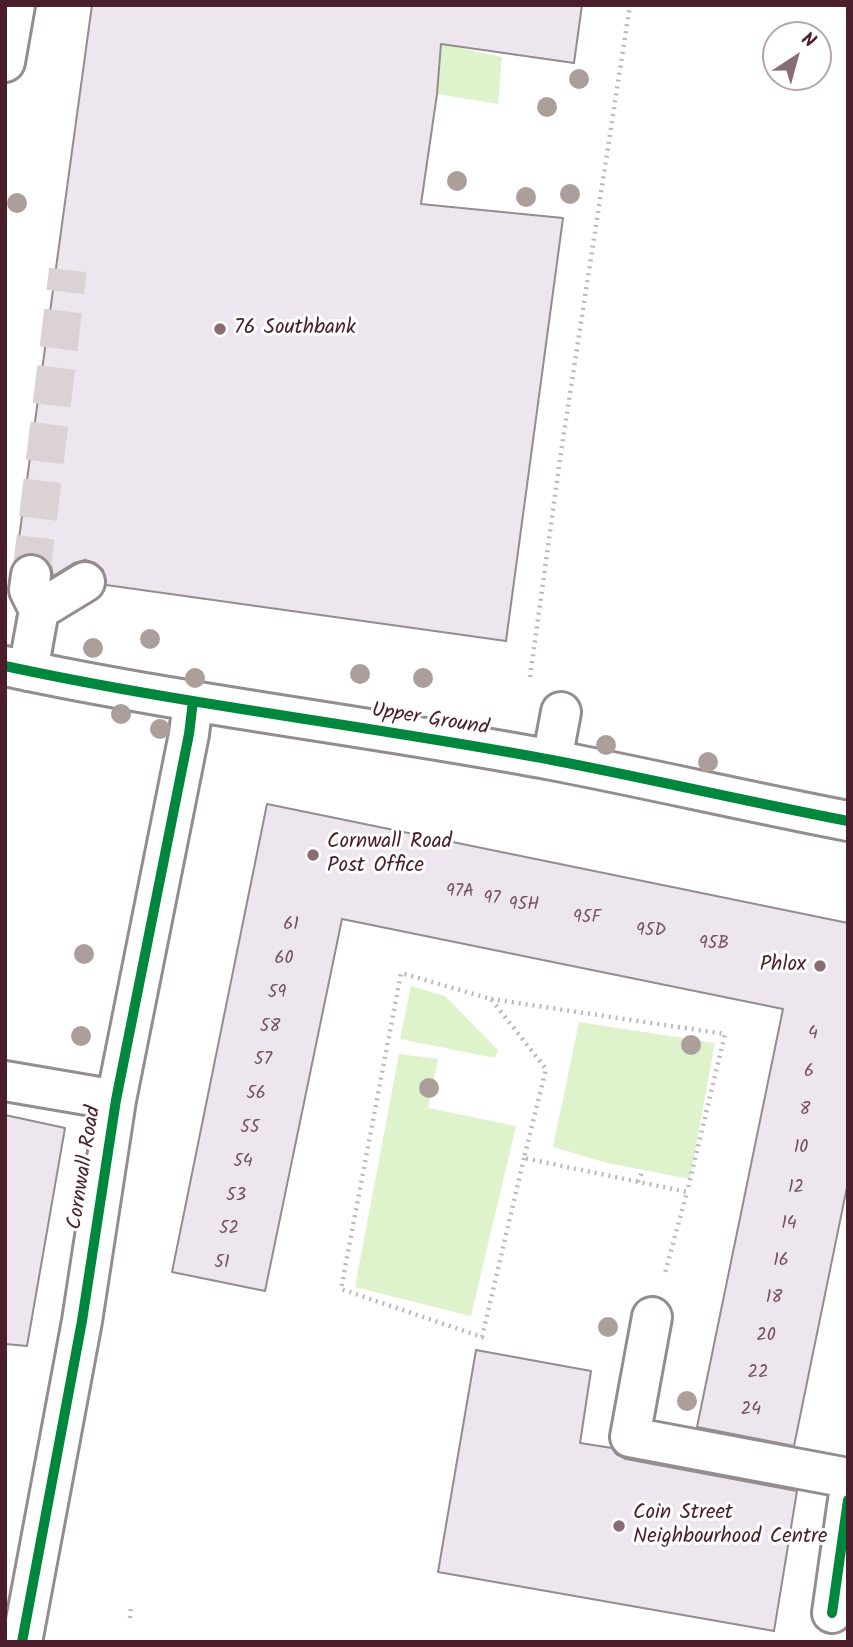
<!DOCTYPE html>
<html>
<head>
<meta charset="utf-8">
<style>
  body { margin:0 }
  #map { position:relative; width:853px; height:1647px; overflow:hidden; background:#fff; font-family:Kalam,sans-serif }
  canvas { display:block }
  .frame { position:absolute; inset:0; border:7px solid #4a1f2b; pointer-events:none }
  .north { position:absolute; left:762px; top:21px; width:70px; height:70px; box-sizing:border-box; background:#fff; border:2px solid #b7a5aa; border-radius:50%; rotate:36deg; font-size:19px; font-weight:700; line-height:28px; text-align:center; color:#4a1f2b }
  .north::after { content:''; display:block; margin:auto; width:24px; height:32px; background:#896d75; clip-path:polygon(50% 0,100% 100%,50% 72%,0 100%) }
</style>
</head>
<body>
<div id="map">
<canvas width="853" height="1647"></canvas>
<div class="frame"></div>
<div class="north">N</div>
</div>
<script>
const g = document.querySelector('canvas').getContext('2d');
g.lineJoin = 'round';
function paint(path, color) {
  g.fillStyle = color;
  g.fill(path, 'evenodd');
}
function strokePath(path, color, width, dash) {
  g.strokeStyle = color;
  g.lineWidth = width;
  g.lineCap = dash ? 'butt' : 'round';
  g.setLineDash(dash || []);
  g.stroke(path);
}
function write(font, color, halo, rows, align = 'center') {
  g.font = font + ' Kalam,sans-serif';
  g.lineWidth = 6;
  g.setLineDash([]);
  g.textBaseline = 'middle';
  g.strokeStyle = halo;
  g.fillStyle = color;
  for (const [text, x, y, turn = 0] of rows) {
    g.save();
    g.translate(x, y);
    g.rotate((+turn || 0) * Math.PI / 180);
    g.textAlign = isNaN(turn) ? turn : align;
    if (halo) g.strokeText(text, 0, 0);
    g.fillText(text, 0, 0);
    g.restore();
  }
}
paint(new Path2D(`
  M441,44L502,57L498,104L437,94Z
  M411,986L445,996L498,1050L495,1058L400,1039Z
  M579,1022L715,1043L690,1179L607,1163L553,1147Z
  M399,1054L438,1059L428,1108L516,1126L471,1316L355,1287Z`), '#def2cc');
const building = new Path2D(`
  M92,5H582L574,63L441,44L437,94L421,204L563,218L506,641L106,585L103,570L95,563L85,560L74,563L53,576L51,566L44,557L33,553L23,555L16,560Z
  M267,804L848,923V1182L794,1446L697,1427L783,1009L342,919L265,1291L172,1272Z
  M5,1115L65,1128L27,1346L5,1344Z
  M476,1350L591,1371L580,1443L612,1448L616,1454L626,1459L797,1491L774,1631L438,1572Z`);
paint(building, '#ede6ee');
strokePath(building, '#948c8e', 2);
strokePath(new Path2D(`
  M31,575L68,270`), '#dbd2d5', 38, [38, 19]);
const minor = new Path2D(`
  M5,62L15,5
  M31,575L29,590L39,610
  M5,666C186,705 371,726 552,760C651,779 749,802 848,821
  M28,671L39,610L85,582
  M552,760L561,712
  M5,1081L116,1100
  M652,1317L630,1437L848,1478
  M832,1613L848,1500
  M22,1642L82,1321L116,1100L189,734L193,701`);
strokePath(minor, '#948c8e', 44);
strokePath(new Path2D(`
  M530,677L561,452L630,5
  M491,999L725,1034L687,1192
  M524,1158L482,1337L341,1289L401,973L491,999L546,1069L524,1158L687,1192L665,1273
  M638,1182L643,1170
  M130,1618L131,1604`), '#bdb8b9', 4.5, [2, 5]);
strokePath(minor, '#fff', 38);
strokePath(new Path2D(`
  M5,666C186,705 371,726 552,760C651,779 749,802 848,821
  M832,1613L848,1500
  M22,1642L82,1321L116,1100L189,734L193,701`), '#00873e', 10);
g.fillStyle = '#ac9f9b';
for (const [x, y] of [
  [579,79],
  [547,107],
  [457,181],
  [570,194],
  [526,197],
  [17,203],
  [150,639],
  [93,648],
  [360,674],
  [195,678],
  [423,678],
  [121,714],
  [160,729],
  [606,745],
  [708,762],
  [84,954],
  [81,1036],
  [691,1045],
  [429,1088],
  [608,1327],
  [687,1401]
]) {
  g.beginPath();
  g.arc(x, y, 10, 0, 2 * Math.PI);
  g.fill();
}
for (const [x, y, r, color] of [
  [220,329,7,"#896d75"],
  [313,855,7,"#896d75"],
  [820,966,7,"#896d75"],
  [619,1526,7,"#896d75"]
]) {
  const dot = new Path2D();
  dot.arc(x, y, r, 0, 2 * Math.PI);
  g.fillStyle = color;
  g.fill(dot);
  strokePath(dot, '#fff', 2.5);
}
write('18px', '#73515c', null, [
  ["97A",460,893],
  ["97",492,900],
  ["95H",524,906],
  ["95F",587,919],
  ["61",291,926],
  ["95D",651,932],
  ["95B",714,945],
  ["60",284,960],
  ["59",277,994],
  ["58",270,1028],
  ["4",813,1035],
  ["57",263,1061],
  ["6",809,1073],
  ["56",256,1095],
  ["8",805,1111],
  ["55",250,1129],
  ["10",801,1149],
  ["54",243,1163],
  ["12",796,1189],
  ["53",236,1197],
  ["14",789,1225],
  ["52",229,1230],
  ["16",781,1262],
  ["51",222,1264],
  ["18",774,1299],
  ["20",766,1337],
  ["22",758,1374],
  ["24",751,1411]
]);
write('21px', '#4a1f2b', '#fff', [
  ["76 Southbank",234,329],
  ["Cornwall Road",327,843],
  ["Post Office",327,867],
  ["Phlox",806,966,"right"],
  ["Coin Street",633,1514],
  ["Neighbourhood Centre",633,1538]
], 'left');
write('21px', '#4a1f2b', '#fff', [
  ["Upper Ground",430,721,9],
  ["Cornwall Road",86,1168,-81]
]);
</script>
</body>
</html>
